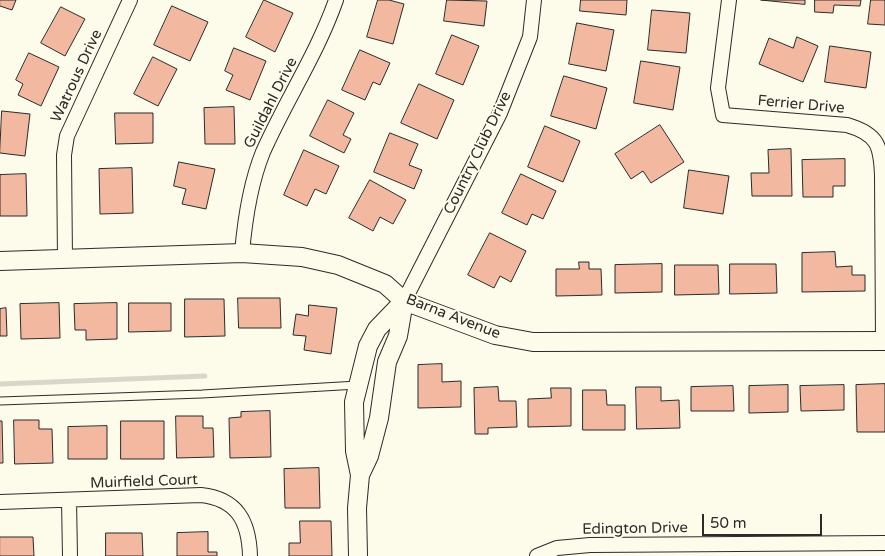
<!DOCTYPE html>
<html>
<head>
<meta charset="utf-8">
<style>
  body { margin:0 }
  #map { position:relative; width:885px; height:556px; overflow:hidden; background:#fdfbea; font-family:"Varela Round",sans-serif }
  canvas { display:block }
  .scale { position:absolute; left:702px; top:514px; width:120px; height:22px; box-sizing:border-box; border:2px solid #2b2b2b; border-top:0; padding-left:6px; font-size:15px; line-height:18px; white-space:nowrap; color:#2b2b2b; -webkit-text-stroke:4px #fdfbea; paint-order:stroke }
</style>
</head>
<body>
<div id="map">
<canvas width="885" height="556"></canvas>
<div class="scale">50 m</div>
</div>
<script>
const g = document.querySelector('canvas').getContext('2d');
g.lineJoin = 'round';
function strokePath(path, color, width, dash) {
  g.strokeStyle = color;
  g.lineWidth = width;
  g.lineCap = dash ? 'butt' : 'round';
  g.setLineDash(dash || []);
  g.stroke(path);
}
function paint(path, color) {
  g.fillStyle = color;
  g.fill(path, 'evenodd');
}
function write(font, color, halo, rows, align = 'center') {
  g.font = font + ' "Varela Round",sans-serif';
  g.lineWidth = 4;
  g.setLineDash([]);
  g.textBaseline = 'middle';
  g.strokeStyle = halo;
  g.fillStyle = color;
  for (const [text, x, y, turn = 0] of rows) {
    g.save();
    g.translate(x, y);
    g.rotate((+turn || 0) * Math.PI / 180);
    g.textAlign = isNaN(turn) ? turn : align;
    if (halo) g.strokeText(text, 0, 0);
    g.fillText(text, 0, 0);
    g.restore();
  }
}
strokePath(new Path2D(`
  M0,384L205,376`), '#d8d7c9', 5);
const building = new Path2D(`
  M0,0H16L12,10L0,6Z
  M264,0L293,13L275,52L246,37Z
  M378,0H389L404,4L393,44L367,37Z
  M447,0L487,1L484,26L444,21Z
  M581,0H627L626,15L580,11Z
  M761,0H805V4Z
  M815,0H861L860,6L834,5L833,13L815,12Z
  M871,0H885V25L868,24Z
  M172,6L208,22L190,61L154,45Z
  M61,7L85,19L65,56L41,43Z
  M652,10L690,13L686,53L648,50Z
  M577,23L614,30L606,71L569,64Z
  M452,35L479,46L463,85L436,74Z
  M797,37L818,46L803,82L759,64L769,38L793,48Z
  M830,46L871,52L866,88L825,82Z
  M234,48L266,61L250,100L226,90L233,75L225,71Z
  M360,50L390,63L380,85L373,82L365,100L342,90Z
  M29,53L59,67L41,106L18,95L23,84L16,80Z
  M153,57L177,69L158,106L134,94Z
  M641,61L680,67L673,110L634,103Z
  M564,76L607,88L596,129L551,116Z
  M419,84L454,100L437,139L401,123Z
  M328,100L354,113L343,135L351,139L344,153L310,136Z
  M234,107L235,144H205L204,108Z
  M2,111L30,114L25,156L0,153Z
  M115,113H153V143L116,144Z
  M660,125L684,162L651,183L643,171L631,179L615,154Z
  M545,126L580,141L563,182L528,167Z
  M390,133L418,144L409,165L422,170L414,189L374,172Z
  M791,149L792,196H752L751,173H769L768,150Z
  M304,150L339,166L326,194L315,189L307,206L284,195Z
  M845,159V186H833V197H803L802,160Z
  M179,162L215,169L206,209L182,204L186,189L174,186Z
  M132,168L133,213L100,214L99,169Z
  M689,170L729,176L723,214L684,208Z
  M26,174L27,216H0V175Z
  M521,174L556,191L543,219L532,214L527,225L502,213Z
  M370,180L406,200L393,224L380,217L373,231L349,218Z
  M490,233L526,251L511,282L500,276L494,288L468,275Z
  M835,252L836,267L852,266V275H865V291L802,292V253Z
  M579,262H589V269H601L602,295L556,296V269H579Z
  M662,264V292L615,293V265Z
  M730,264H776L777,293L730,294Z
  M675,265H718L719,294L675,295Z
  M238,298H280L281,328H239Z
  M185,299H224L225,336L185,337Z
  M59,303L60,338L21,339L20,304Z
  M117,303V339L86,340V330H75L74,304Z
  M129,303H171V331L129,332Z
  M309,305L337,308L331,354L304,350L306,336L293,335L296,314L308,316Z
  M6,308L7,336H0V309Z
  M442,364V382L461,381V407L418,408V365Z
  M885,384V432H857L856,385Z
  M788,385V412L749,413V386Z
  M844,385V410L801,411L800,386Z
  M733,386L734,411H691V387Z
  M498,387L499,401H516L517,427L488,428V434H475L474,388Z
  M636,387H661V401L679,400L680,428L637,429Z
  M551,388H571V426L528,427V399L551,398Z
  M583,390H606L607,405H625V430H583Z
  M270,411L271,457L230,458L229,418L241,417V412Z
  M176,416H203V428H213L214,457L177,458Z
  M14,420H39V429H52L53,463L15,464Z
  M0,421H2L3,463H0Z
  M121,421H164V459H121Z
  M107,426V459H68V427Z
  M319,468L320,508H285L284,469Z
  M300,521H331L332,556H289V543H300Z
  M208,532V552H217V556H177V533Z
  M106,533H142L143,556H106Z
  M0,537H33L34,556H0Z`);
paint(building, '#f2b8a0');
strokePath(building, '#2b2b2b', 1);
const service = new Path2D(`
  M0,401L202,394L358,385`);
const minor = new Path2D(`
  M729,0L718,88L723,115L847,125C878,134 881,146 882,176L883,341
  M242,253C245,218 250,184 263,152C286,100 317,54 336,0
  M65,259L64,155L67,136L130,0
  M404,301L500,113L530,37L534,0
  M69,500L70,556
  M0,502L201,495C237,499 249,521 250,556
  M537,556L557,548L590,545L885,543`);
const tertiary = new Path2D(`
  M0,261L242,253L302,257L338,265L385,284L404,301L495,335L533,342L885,341
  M360,475L369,456L379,418L387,362L398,336L404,301
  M358,556L357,508L360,475L355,451L354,402L368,346L377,329L404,301`);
strokePath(service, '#2b2b2b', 9);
strokePath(minor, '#2b2b2b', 16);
strokePath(tertiary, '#2b2b2b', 20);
strokePath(service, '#fdfbea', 7);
strokePath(minor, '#fdfbea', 14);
strokePath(tertiary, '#fdfbea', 18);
write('15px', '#2b2b2b', '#fdfbea', [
  ["Watrous Drive",77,76,-65],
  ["Guildahl Drive",271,103,-63],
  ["Ferrier Drive",801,105,5],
  ["Country Club Drive",478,153,-64],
  ["Barna Avenue",453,317,21],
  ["Muirfield Court",144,482,-2],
  ["Edington Drive",635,529,-1]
]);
</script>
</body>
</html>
